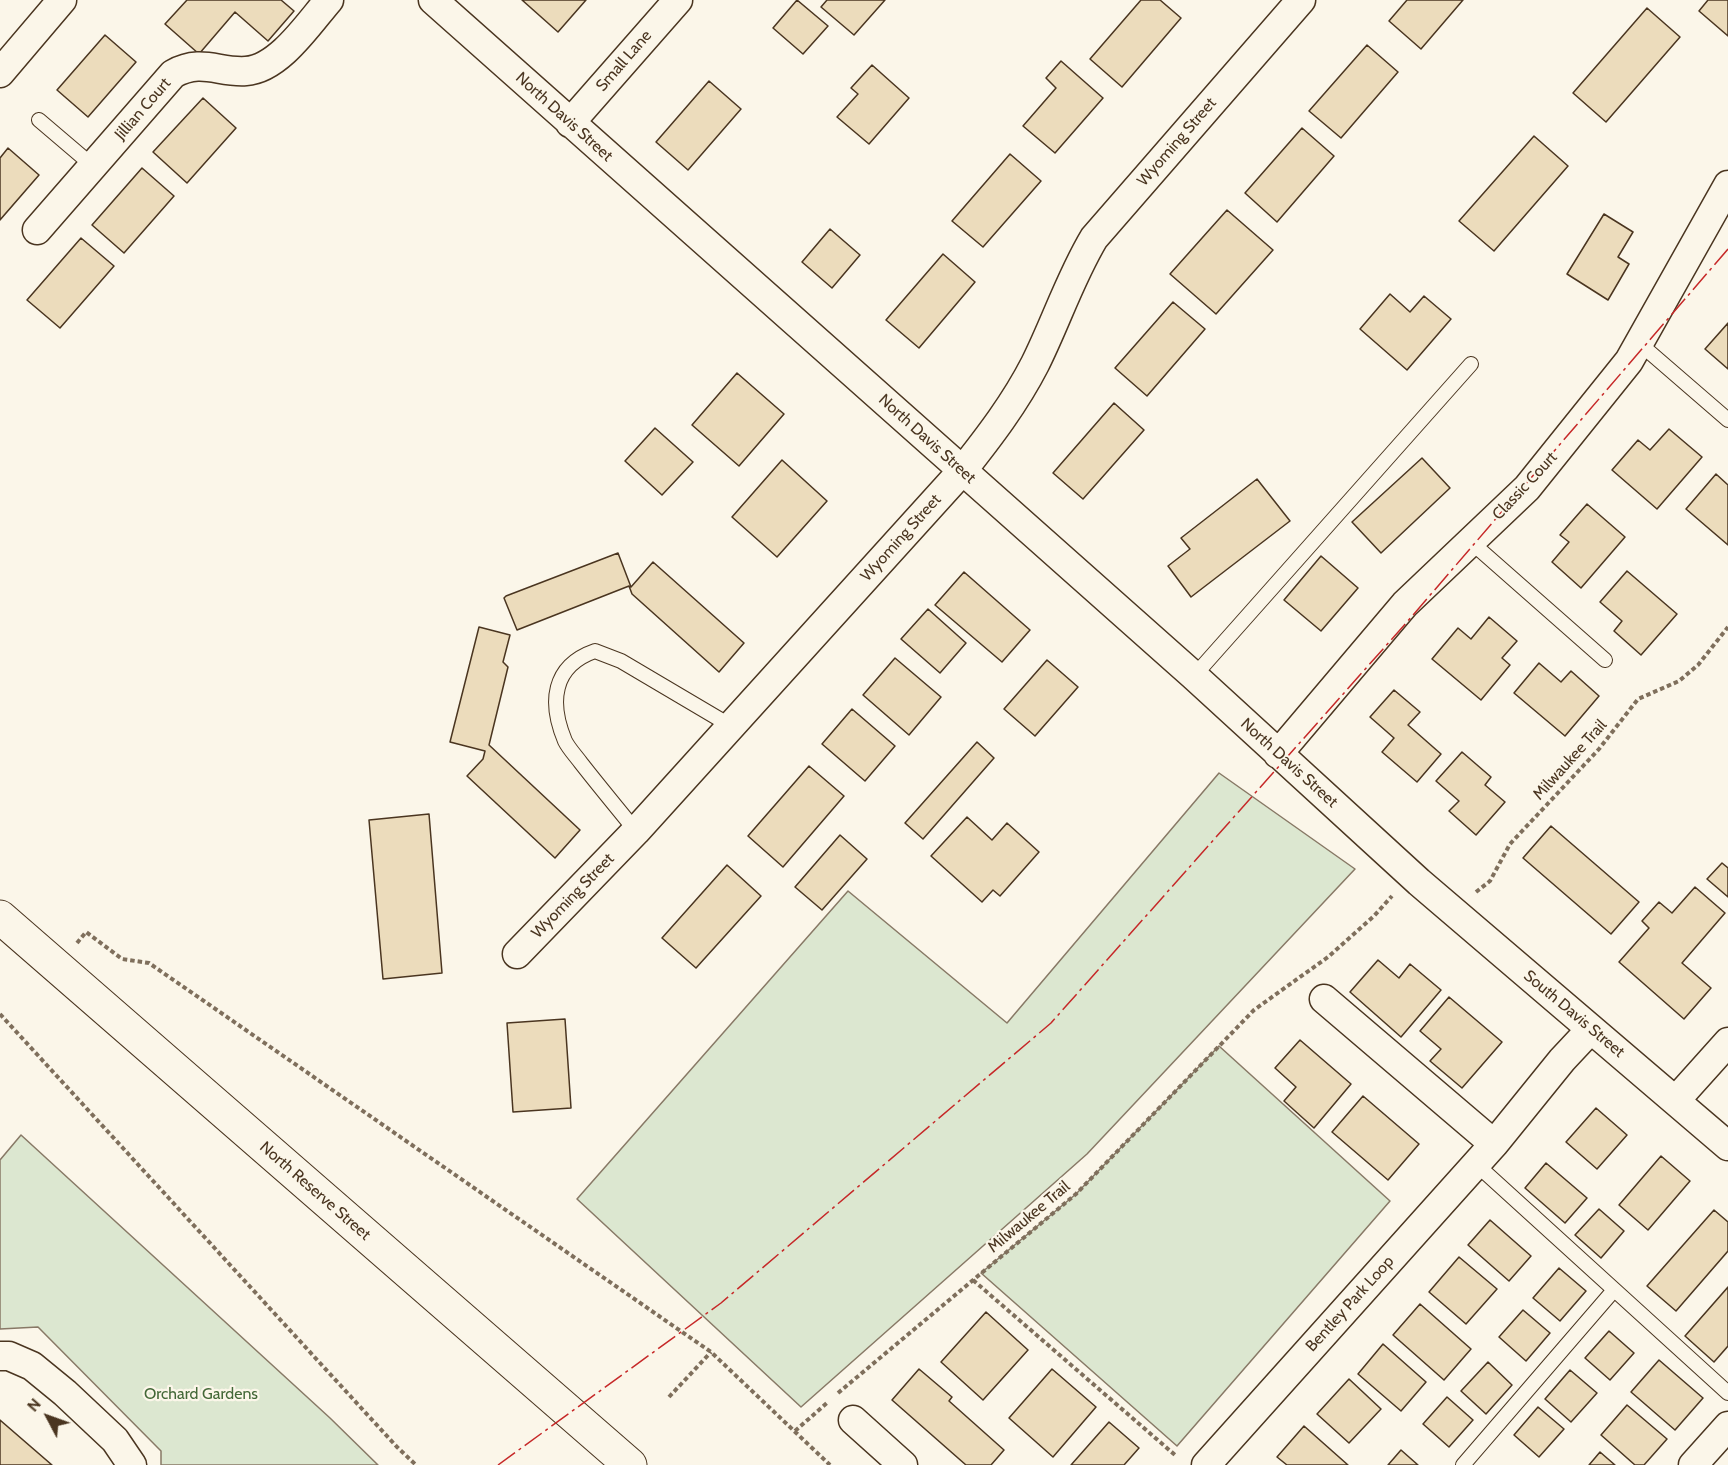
<!DOCTYPE html>
<html>
<head>
<meta charset="utf-8">
<style>
  body { margin:0 }
  #map { position:relative; width:1728px; height:1465px; overflow:hidden; background:#fbf6e9; font-family:Cabin,sans-serif }
  canvas { display:block }
  .north { position:absolute; left:18px; top:1387px; width:60px; height:60px; -webkit-text-stroke:4px #fbf6e9; paint-order:stroke; rotate:311deg; font-size:16px; font-weight:700; line-height:24px; text-align:center; color:#4a3520 }
  .north::after { content:''; display:block; margin:auto; width:21px; height:27px; background:#4a3520; clip-path:polygon(50% 0,100% 100%,50% 72%,0 100%) }
</style>
</head>
<body>
<div id="map">
<canvas width="1728" height="1465"></canvas>
<div class="north">N</div>
</div>
<script>
const g = document.querySelector('canvas').getContext('2d');
g.lineJoin = 'round';
function paint(path, color) {
  g.fillStyle = color;
  g.fill(path, 'evenodd');
}
function strokePath(path, color, width, dash) {
  g.strokeStyle = color;
  g.lineWidth = width;
  g.lineCap = dash ? 'butt' : 'round';
  g.setLineDash(dash || []);
  g.stroke(path);
}
function write(font, color, halo, rows, align = 'center') {
  g.font = font + ' Cabin,sans-serif';
  g.lineWidth = 4.5;
  g.setLineDash([]);
  g.textBaseline = 'middle';
  g.strokeStyle = halo;
  g.fillStyle = color;
  for (const [text, x, y, turn = 0] of rows) {
    g.save();
    g.translate(x, y);
    g.rotate((+turn || 0) * Math.PI / 180);
    g.textAlign = isNaN(turn) ? turn : align;
    if (halo) g.strokeText(text, 0, 0);
    g.fillText(text, 0, 0);
    g.restore();
  }
}
const green = new Path2D(`
  M1219,773L1355,869L1087,1154L801,1407L577,1199L848,891L1007,1023Z
  M1219,1046L1390,1201L1177,1446L981,1273L1076,1194Z
  M21,1135L330,1418L378,1465H161V1451L38,1327L0,1329V1160Z`);
paint(green, '#dce7d0');
strokePath(green, '#887966', 1.5);
const building = new Path2D(`
  M187,0H281L294,11L268,41L235,12L199,54L165,24Z
  M522,0H586L558,32Z
  M797,0L828,26L803,54L773,28Z
  M827,0H885L854,35L821,7Z
  M1141,0H1160L1181,18L1122,87L1090,59Z
  M1407,0H1463L1421,49L1389,21Z
  M1708,0H1728V36L1699,11Z
  M1647,8L1680,37L1606,122L1573,93Z
  M105,35L136,62L88,117L57,90Z
  M1367,45L1398,72L1341,138L1309,111Z
  M1061,61L1103,98L1055,153L1023,126L1056,88L1046,78Z
  M872,65L909,98L869,144L837,117L858,94L851,88Z
  M709,81L741,109L688,170L656,142Z
  M203,98L236,128L187,183L153,152Z
  M1302,128L1334,156L1277,222L1245,193Z
  M1534,136L1568,166L1494,251L1459,221Z
  M8,148L39,175L0,220V158Z
  M1010,154L1041,181L983,247L952,221Z
  M142,168L174,196L124,253L92,225Z
  M1227,210L1273,250L1216,314L1170,274Z
  M1604,214L1633,232L1618,257L1629,264L1608,300L1567,274Z
  M830,229L860,255L832,288L802,262Z
  M81,238L114,266L60,328L27,300Z
  M943,254L975,282L919,348L886,320Z
  M1390,294L1410,312L1424,296L1451,319L1407,370L1360,329Z
  M1173,302L1205,329L1147,396L1115,368Z
  M1728,323V369L1705,349Z
  M737,373L784,414L739,466L692,425Z
  M1114,403L1144,430L1083,499L1053,473Z
  M655,428L693,462L662,495L625,461Z
  M1669,429L1702,457L1657,509L1612,470L1638,440L1650,450Z
  M1422,458L1450,488L1381,553L1352,522Z
  M782,460L827,501L777,557L732,517Z
  M1716,474L1728,485V545L1686,509Z
  M1257,479L1290,521L1191,597L1168,566L1190,549L1181,538Z
  M1587,504L1625,537L1581,588L1552,562L1569,542L1560,535Z
  M618,553L631,587L653,562L744,643L719,672L632,594L629,586L517,630L504,598L506,596Z
  M1321,556L1358,588L1321,631L1284,600Z
  M1627,571L1677,614L1641,655L1614,631L1622,621L1600,602Z
  M964,572L1030,630L1002,662L935,605Z
  M928,609L966,643L940,673L901,639Z
  M1489,617L1517,641L1502,658L1510,665L1481,700L1432,659L1458,628L1471,639Z
  M479,627L510,635L503,662L508,667L489,745L580,830L555,858L467,776L483,759L485,751L450,742Z
  M895,658L941,697L909,735L863,695Z
  M1047,660L1078,687L1035,736L1004,709Z
  M1539,663L1561,682L1571,671L1599,696L1565,736L1514,693Z
  M1394,690L1420,712L1408,725L1441,754L1417,782L1382,752L1394,738L1370,717Z
  M852,709L895,746L865,781L822,744Z
  M977,742L994,758L923,839L905,823Z
  M1462,752L1491,777L1485,785L1505,802L1476,835L1449,811L1459,801L1436,781Z
  M809,766L844,796L783,867L748,836Z
  M429,814L442,973L383,979L369,820Z
  M967,817L992,840L1007,823L1039,852L1000,896L993,890L982,902L931,856Z
  M1551,826L1639,902L1611,934L1523,858Z
  M840,835L867,859L822,910L795,887Z
  M1722,863L1728,868V897L1707,879Z
  M727,865L761,896L696,968L662,938Z
  M1695,887L1725,913L1682,963L1711,988L1684,1019L1619,962L1649,928L1642,921L1659,902L1672,913Z
  M1378,960L1399,978L1410,964L1441,990L1401,1037L1350,992Z
  M1449,997L1502,1042L1462,1088L1430,1061L1441,1049L1420,1031Z
  M565,1019L571,1108L513,1112L507,1023Z
  M1300,1040L1351,1084L1314,1128L1284,1101L1296,1087L1275,1068Z
  M1363,1096L1419,1144L1388,1180L1332,1132Z
  M1596,1108L1627,1135L1597,1169L1566,1142Z
  M1661,1156L1690,1181L1648,1230L1619,1205Z
  M1546,1163L1587,1198L1565,1223L1525,1188Z
  M1599,1209L1624,1231L1601,1258L1575,1235Z
  M1714,1210L1728,1222V1251L1676,1311L1647,1286Z
  M1490,1220L1531,1256L1509,1281L1468,1245Z
  M1459,1257L1497,1289L1466,1324L1429,1292Z
  M1559,1268L1586,1291L1560,1321L1533,1298Z
  M1728,1287V1346L1714,1362L1685,1336Z
  M1420,1304L1471,1349L1444,1380L1393,1335Z
  M1523,1310L1550,1333L1526,1361L1499,1337Z
  M986,1312L1028,1350L983,1400L941,1362Z
  M1609,1331L1634,1353L1610,1380L1585,1358Z
  M1383,1344L1426,1382L1401,1411L1358,1374Z
  M1659,1360L1703,1398L1675,1430L1631,1392Z
  M1488,1362L1512,1385L1486,1414L1461,1391Z
  M919,1369L952,1397L949,1401L1004,1450L991,1465H966L892,1400Z
  M1052,1369L1096,1407L1053,1457L1009,1418Z
  M1570,1370L1597,1393L1571,1422L1545,1399Z
  M1349,1379L1381,1409L1349,1443L1317,1414Z
  M1447,1397L1473,1420L1449,1447L1423,1424Z
  M1627,1405L1667,1439L1644,1465H1635L1601,1435Z
  M1538,1407L1564,1429L1539,1457L1514,1435Z
  M0,1420L52,1465H0Z
  M1109,1422L1139,1448L1124,1465H1071Z
  M1304,1426L1348,1465H1287L1277,1457Z
  M1401,1450L1418,1465H1388Z
  M1600,1452L1615,1465H1589Z`);
paint(building, '#ecdcbc');
strokePath(building, '#4a3520', 1.5);
const service = new Path2D(`
  M39,120L93,166
  M1639,343L1728,420
  M1471,542L1605,660
  M1194,676L1471,364
  M636,831C618,809 599,786 581,763C576,756 569,749 565,741C549,703 552,666 595,651L621,661L731,726
  M1476,1164L1728,1393
  M1463,1465L1614,1290`);
const minor = new Path2D(`
  M433,0L1194,676L1419,882L1728,1146
  M0,73L62,0
  M570,123L678,0
  M37,230L173,74C202,58 218,73 246,71C279,69 309,23 329,0
  M1278,754L1405,604L1527,488L1629,361L1728,185
  M517,954L636,831L962,471C989,437 1015,403 1035,364C1056,322 1070,278 1094,238L1301,0
  M1324,999L1494,1144
  M1676,1100L1728,1042
  M0,1356H9L32,1366L65,1393L115,1440L132,1465
  M853,1420L903,1465
  M1206,1465L1494,1144L1562,1060L1591,1029
  M1693,1465L1728,1426`);
const trunk = new Path2D(`
  M0,917L630,1465`);
strokePath(service, '#4a3520', 16);
strokePath(minor, '#4a3520', 31);
strokePath(trunk, '#4a3520', 35);
strokePath(new Path2D(`
  M1476,892L1490,881L1510,844L1599,749L1638,699L1679,681L1698,665L1728,627
  M77,943L86,932L122,959L149,963L711,1352L830,1465
  M0,1014L397,1447L416,1465
  M973,1280L1175,1455
  M838,1393L1076,1194L1254,1010L1328,957L1374,916L1392,896
  M669,1397L711,1352
  M795,1431L828,1402`), '#7f6f5c', 4, [4.5, 3]);
strokePath(service, '#fbf6e9', 14);
strokePath(minor, '#fbf6e9', 28);
strokePath(trunk, '#fbf6e9', 33);
strokePath(new Path2D(`
  M498,1465L721,1303L1051,1023L1407,622L1728,249`), '#c62828', 1.5, [21, 4.5, 3, 4.5]);
write('16px', '#4a3520', '#fbf6e9', [
  ["Small Lane",624,61,-49],
  ["Jillian Court",143,109,-49],
  ["North Davis Street",564,117,42],
  ["Wyoming Street",1177,142,-49],
  ["North Davis Street",927,439,42],
  ["Classic Court",1525,486,-47],
  ["Wyoming Street",901,538,-48],
  ["Milwaukee Trail",1570,760,-48],
  ["North Davis Street",1289,763,42],
  ["Wyoming Street",573,896,-46],
  ["South Davis Street",1574,1014,40],
  ["North Reserve Street",315,1191,41],
  ["Milwaukee Trail",1029,1217,-40],
  ["Bentley Park Loop",1350,1304,-48]
]);
write('16px', '#436837', '#fbf6e9', [
  ["Orchard Gardens",201,1394]
]);
</script>
</body>
</html>
